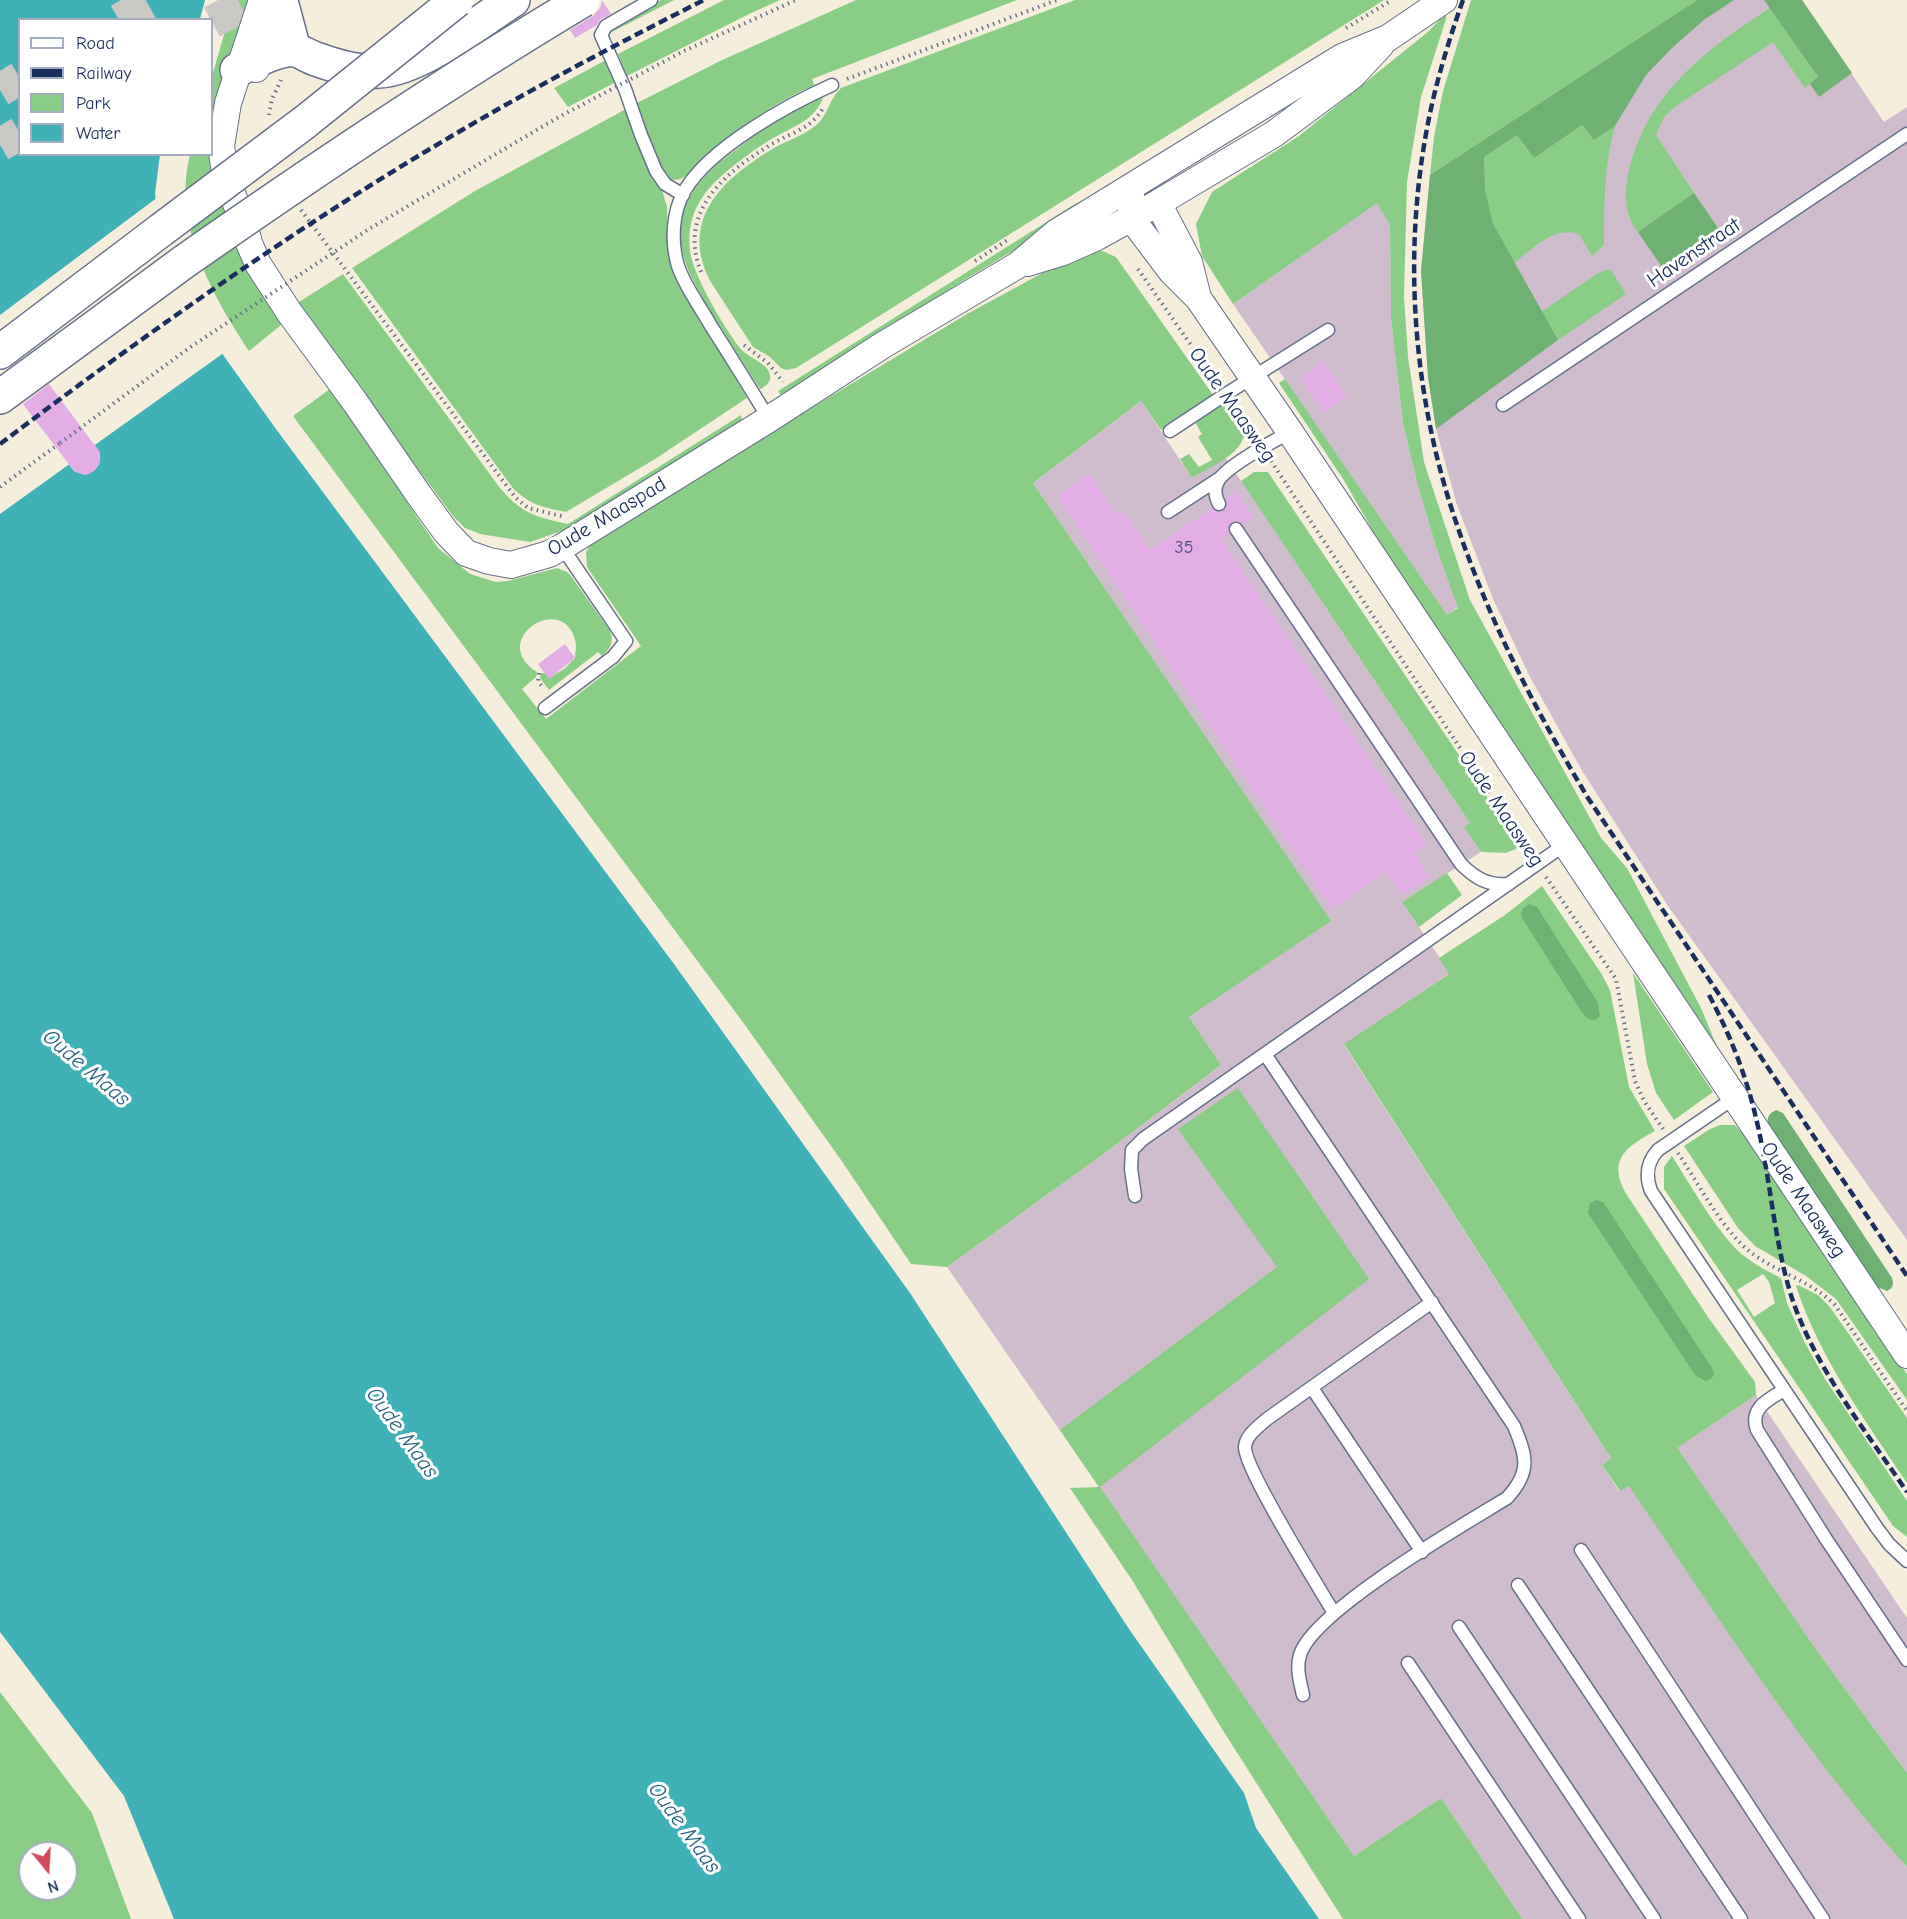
<!DOCTYPE html>
<html>
<head>
<meta charset="utf-8">
<style>
  body { margin:0 }
  #map { position:relative; width:1907px; height:1919px; overflow:hidden; background:#f5eedd; font-family:"Comic Neue",sans-serif }
  canvas { display:block }
  .legend { position:absolute; left:18px; top:18px; width:195px; height:138px; box-sizing:border-box; background:#fff; border:2px solid #a4acbf; margin:0; padding:8px 10px; list-style:none; font-size:18px; color:#1b2f5e }
  .legend li { display:flex; align-items:center; gap:12px; height:30px }
  .legend b { width:30px; border:2px solid #a4acbf }
  .north { position:absolute; left:18px; top:1841px; width:60px; height:60px; box-sizing:border-box; background:#fff; border:2px solid #a4acbf; border-radius:50%; rotate:162deg; font-size:16px; font-weight:700; line-height:24px; text-align:center; color:#1b2f5e }
  .north::after { content:''; display:block; margin:auto; width:21px; height:27px; background:#d1495b; clip-path:polygon(50% 0,100% 100%,50% 72%,0 100%) }
</style>
</head>
<body>
<div id="map">
<canvas width="1907" height="1919"></canvas>
<ul class="legend">
<li><b style="height:8px;background:#fff"></b>Road</li>
<li><b style="height:8px;background:#1b2f5e"></b>Railway</li>
<li><b style="height:16px;background:#8acd86"></b>Park</li>
<li><b style="height:16px;background:#41b1b8"></b>Water</li>
</ul>
<div class="north">N</div>
</div>
<script>
const g = document.querySelector('canvas').getContext('2d');
g.lineJoin = 'round';
function paint(path, color) {
  g.fillStyle = color;
  g.fill(path, 'evenodd');
}
function strokePath(path, color, width, dash) {
  g.strokeStyle = color;
  g.lineWidth = width;
  g.lineCap = dash ? 'butt' : 'round';
  g.setLineDash(dash || []);
  g.stroke(path);
}
function write(font, color, halo, rows, align = 'center') {
  g.font = font + ' "Comic Neue",sans-serif';
  g.lineWidth = 6;
  g.setLineDash([]);
  g.textBaseline = 'middle';
  g.strokeStyle = halo;
  g.fillStyle = color;
  for (const [text, x, y, turn = 0] of rows) {
    g.save();
    g.translate(x, y);
    g.rotate((+turn || 0) * Math.PI / 180);
    g.textAlign = isNaN(turn) ? turn : align;
    if (halo) g.strokeText(text, 0, 0);
    g.fillText(text, 0, 0);
    g.restore();
  }
}
paint(new Path2D(`
  M1698,0H1802L1884,122L1907,107V1240L1668,906L1581,769L1530,677L1493,599L1456,502L1436,429L1428,377L1421,271L1430,175Z
  M1377,202L1390,225L1391,318L1403,424L1418,486L1436,547L1458,607L1447,615L1233,304Z
  M1141,401L1192,478L1225,457L1470,823L1465,828L1481,852L1402,902L1450,973L1344,1045L1611,1458L1602,1465L1619,1491L1629,1485L1767,1688L1838,1784L1907,1867V1919H1521L1441,1798L1354,1856L947,1267L1102,1155L1221,1065L1189,1017L1330,921L1033,483Z
  M1756,1395L1907,1618V1773L1820,1655L1676,1448Z`), '#cfbdce');
paint(new Path2D(`
  M234,0H252L212,148L291,317L249,351C212,295 172,223 190,155L212,154V76Z
  M661,0H674L610,33L615,25Z
  M724,0H780L749,14L627,76L618,54Z
  M856,0H1017L812,79L814,85C779,101 744,123 715,148C704,156 696,170 684,177C676,182 669,180 663,174L645,132L637,103L720,61Z
  M1075,0H1384L796,368L786,370L781,368L770,357L753,347L712,284C677,221 722,179 774,148C788,140 803,136 815,126C828,116 829,99 841,88Z
  M1471,0H1697L1430,175L1434,137L1443,91Z
  M1770,8L1818,78L1805,88L1773,42L1676,106L1664,117L1656,135L1694,193L1638,232C1625,216 1624,195 1628,175C1645,95 1705,50 1770,8Z
  M1446,13V19L1421,97L1407,182L1404,297L1408,357L1424,462L1470,600L1601,838L1627,868L1701,1008L1730,1078L1374,533L1345,482L1279,383L1285,379L1447,615L1458,608L1436,547L1418,486L1403,424L1391,318L1390,225L1377,203L1233,304L1202,256L1196,224L1212,192L1299,136L1429,31Z
  M606,60L616,82L568,107L554,88Z
  M823,98C814,120 798,124 779,135C765,142 753,151 741,160C709,184 685,208 690,251C693,275 724,328 740,348C747,357 764,362 768,370C773,379 769,384 761,389L758,386C744,364 730,342 716,320C690,277 661,235 697,186C708,170 725,158 741,146C760,131 799,102 823,98Z
  M626,109L649,171L662,190L667,207L668,253L674,275L747,398L655,459L566,512C542,507 529,505 512,487L352,268L475,191Z
  M1582,125L1594,140L1615,126C1604,165 1604,205 1604,245L1592,256L1579,234C1553,226 1533,249 1514,263L1493,224L1485,190L1484,157L1517,135L1534,158Z
  M1086,200L1089,205L966,279L784,395L780,394L778,391L1075,204Z
  M1100,250L1116,257L1213,395L1161,430L1141,401L1033,483L1331,921L1189,1017L1221,1065L1102,1155L947,1267L911,1264L841,1160L742,1021L293,416L330,389L438,548L470,574L496,582L508,581L557,568L567,572L571,576L610,631C615,641 610,649 602,656L598,652L549,690L540,678L541,673H545L549,678L564,669L575,658C575,653 577,646 575,640C563,591 487,640 537,672L536,677L522,689L546,719L641,646L587,567L586,552L592,542L680,487L967,314L1048,270Z
  M1607,270H1611L1626,294L1558,340L1541,312L1600,272Z
  M343,274L500,488C522,514 536,517 568,524L741,415L742,420L731,429L570,528L530,542L480,534L465,528L453,516L296,304Z
  M1223,404L1244,436C1238,457 1209,467 1192,478L1180,459L1189,454L1199,467L1212,460L1198,437L1202,434L1195,422Z
  M1254,472H1268L1521,847L1506,853L1481,852L1464,827L1470,823L1241,481Z
  M1447,873L1462,895L1419,927L1402,902Z
  M1542,886L1601,973L1610,990L1629,1087L1655,1131C1626,1147 1608,1159 1625,1192L1708,1317L1755,1382L1756,1395L1677,1448L1820,1655L1907,1773V1867C1802,1750 1717,1615 1629,1486L1620,1491L1602,1465L1611,1458L1344,1044L1449,974L1439,958L1505,915Z
  M1633,973L1713,1092L1674,1120L1656,1093L1647,1064Z
  M1238,1088L1369,1279L1100,1487L1354,1856L1441,1798L1522,1919H1343L1222,1729L1132,1580L1070,1488L1099,1487L1060,1430L1277,1267L1178,1129Z
  M1720,1125H1735L1756,1148L1907,1374V1400L1836,1299L1806,1276L1755,1246L1738,1228L1684,1146L1710,1129Z
  M1672,1156C1692,1187 1710,1221 1735,1248C1748,1261 1765,1270 1781,1278L1787,1303L1804,1341L1825,1379L1907,1501V1537L1893,1526L1664,1189V1167ZM1763,1274L1769,1282L1775,1303L1754,1317L1737,1290Z
  M1798,1285L1818,1295L1830,1307L1907,1418V1483C1865,1420 1820,1359 1796,1286Z
  M0,1692L92,1813L131,1919H0ZM30,1853H66V1889H30Z`), '#8acd86');
paint(new Path2D(`
  M1697,0H1734L1705,19L1672,48L1646,75L1615,126L1594,140L1582,125L1534,158L1517,135L1484,157L1485,190L1493,224L1558,340L1436,429L1428,377L1421,271L1430,175Z
  M1764,0H1802L1852,73L1819,97L1810,84L1818,77Z
  M1694,193L1718,228L1662,267L1638,232Z
  M1529,904L1537,907L1598,1003L1600,1016L1595,1020L1589,1019L1583,1014L1522,918C1520,911 1523,908 1529,904Z
  M1776,1110L1783,1113L1892,1278C1894,1285 1893,1288 1887,1291L1875,1286L1768,1123C1767,1116 1770,1113 1776,1110Z
  M1596,1200L1603,1202L1712,1368L1714,1374L1712,1378L1706,1381L1695,1375L1588,1213L1590,1203Z`), '#6fb073');
paint(new Path2D(`
  M0,0H205L200,19L20,20V154L160,155L155,193L158,229L170,264L216,345L276,429L674,964L910,1293L1129,1629L1244,1793L1256,1828L1319,1919H174L124,1796L0,1632V373L74,471C89,479 104,468 99,451L0,319Z`), '#41b1b8');
paint(new Path2D(`
  M158,197L161,228L173,263L225,352L92,447L0,324V315Z
  M0,370L71,463L0,514Z`), '#f5eedd');
paint(new Path2D(`
  M602,0L611,14L601,19L597,25L575,38L570,30L593,16L600,8Z
  M1323,362L1347,397L1324,412L1300,378Z
  M49,384L99,451L100,462L94,471L89,474L84,475L74,471L23,404Z
  M1089,474L1117,515L1123,511L1150,550L1212,508L1218,512L1223,511L1227,505L1226,499L1236,491L1253,517L1243,524L1236,521L1231,523L1228,529L1229,534L1221,539L1427,845L1414,853L1430,877L1402,895L1386,872L1332,909L1057,496Z
  M565,644L575,658L549,679L538,664Z`), '#e3ade6');
strokePath(new Path2D(`
  M119,20L154,0
  M212,22L253,0
  M0,90L20,78
  M0,145L20,133`), '#c9c8c4', 33, [33, 16]);
const service = new Path2D(`
  M651,0L606,26L601,35L625,89L641,135L656,171L665,184L683,195
  M1503,405L1907,134
  M769,419C750,388 731,357 711,326C700,306 685,287 678,266C671,242 672,212 685,190C710,148 787,105 832,85
  M1170,431L1226,394L1328,330
  M1219,504C1214,495 1214,485 1221,477C1234,462 1272,442 1290,432
  M1168,512L1220,478
  M1236,529L1461,864C1475,878 1488,886 1509,884
  M545,708L613,657L626,641L562,547
  M1265,1054L1514,1426C1527,1457 1531,1472 1507,1498C1463,1525 1313,1611 1300,1655C1296,1668 1300,1682 1303,1695
  M1734,1098L1658,1150C1647,1162 1645,1175 1651,1191L1877,1528L1889,1544L1907,1561
  M1135,1196L1131,1169L1132,1150L1143,1139L1567,843
  M1312,1388L1422,1552
  M1784,1390C1769,1399 1749,1408 1757,1430L1826,1539L1907,1660
  M1581,1550L1823,1919
  M1518,1585L1741,1919
  M1334,1613C1318,1586 1244,1468 1245,1447C1246,1435 1258,1427 1267,1419L1432,1302
  M1459,1627L1654,1919
  M1408,1663L1579,1919`);
const minor = new Path2D(`
  M262,0L228,103L221,146L226,179L244,223L249,243L258,264L289,312L355,402L419,495L446,532L466,553L489,561L511,565L549,554L562,547L769,419L883,345L1018,265L1057,232L1098,207L1342,57L1388,38L1444,0
  M256,69L284,0
  M1131,188V218L1171,271L1198,298L1290,432L1907,1355
  M1158,203L1189,262L1198,298
  M1027,263L1063,252L1097,237L1158,203L1274,134L1352,76L1381,45`);
const motorway = new Path2D(`
  M282,5L294,50
  M237,70C252,63 278,48 294,50C301,51 309,57 316,59C335,66 358,73 379,71C420,69 477,23 513,0
  M0,352L161,230
  M0,397L185,261`);
strokePath(service, '#67728a', 15);
strokePath(minor, '#67728a', 28);
strokePath(motorway, '#67728a', 36);
strokePath(new Path2D(`
  M1346,28L1392,0
  M847,79L1057,0
  M269,115L272,99L281,80
  M301,210L515,497L528,508L565,517
  M975,261L1009,239
  M1138,269L1216,381
  M701,272C677,212 725,172 772,144C792,132 810,130 823,108
  M744,345L768,363L783,382
  M1235,406L1254,435
  M1271,461L1528,851
  M0,487L60,443
  M539,673L538,681L544,689
  M1546,877L1616,979L1635,1081L1644,1101L1663,1129
  M1678,1153C1698,1183 1722,1229 1749,1251C1775,1272 1810,1280 1835,1305L1907,1411`), '#67728a', 4, [1.5, 4.5]);
strokePath(service, '#fff', 12);
strokePath(minor, '#fff', 26);
strokePath(motorway, '#fff', 33);
strokePath(new Path2D(`
  M1463,0C1451,34 1440,69 1432,104C1401,242 1411,392 1457,525C1489,621 1536,711 1588,798L1907,1276
  M0,444C143,336 291,231 445,140C529,90 617,44 704,0
  M1709,995C1733,1040 1750,1086 1760,1136C1771,1188 1775,1241 1790,1292C1812,1364 1866,1431 1907,1492`), '#1b2f5e', 4.5, [9, 4.5]);
const motorwayBridge = new Path2D(`
  M161,230L305,122L457,0
  M185,261C315,170 446,82 583,0`);
strokePath(motorwayBridge, '#67728a', 36, []);
strokePath(new Path2D(`
  M60,443L189,348L369,229L557,118L684,51L796,0`), '#67728a', 4, [1.5, 4.5]);
strokePath(motorwayBridge, '#fff', 33);
write('18px', '#4d4e80', null, [
  ["35",1184,548]
]);
write('21px', '#1b2f5e', '#fff', [
  ["Havenstraat",1694,253,-34],
  ["Oude Maasweg",1232,405,55],
  ["Oude Maaspad",607,517,-31],
  ["Oude Maasweg",1501,809,56],
  ["Oude Maasweg",1803,1200,56]
]);
write('italic 22px', '#2a6382', '#fff', [
  ["Oude Maas",86,1068,40],
  ["Oude Maas",402,1433,54],
  ["Oude Maas",684,1828,54]
]);
</script>
</body>
</html>
